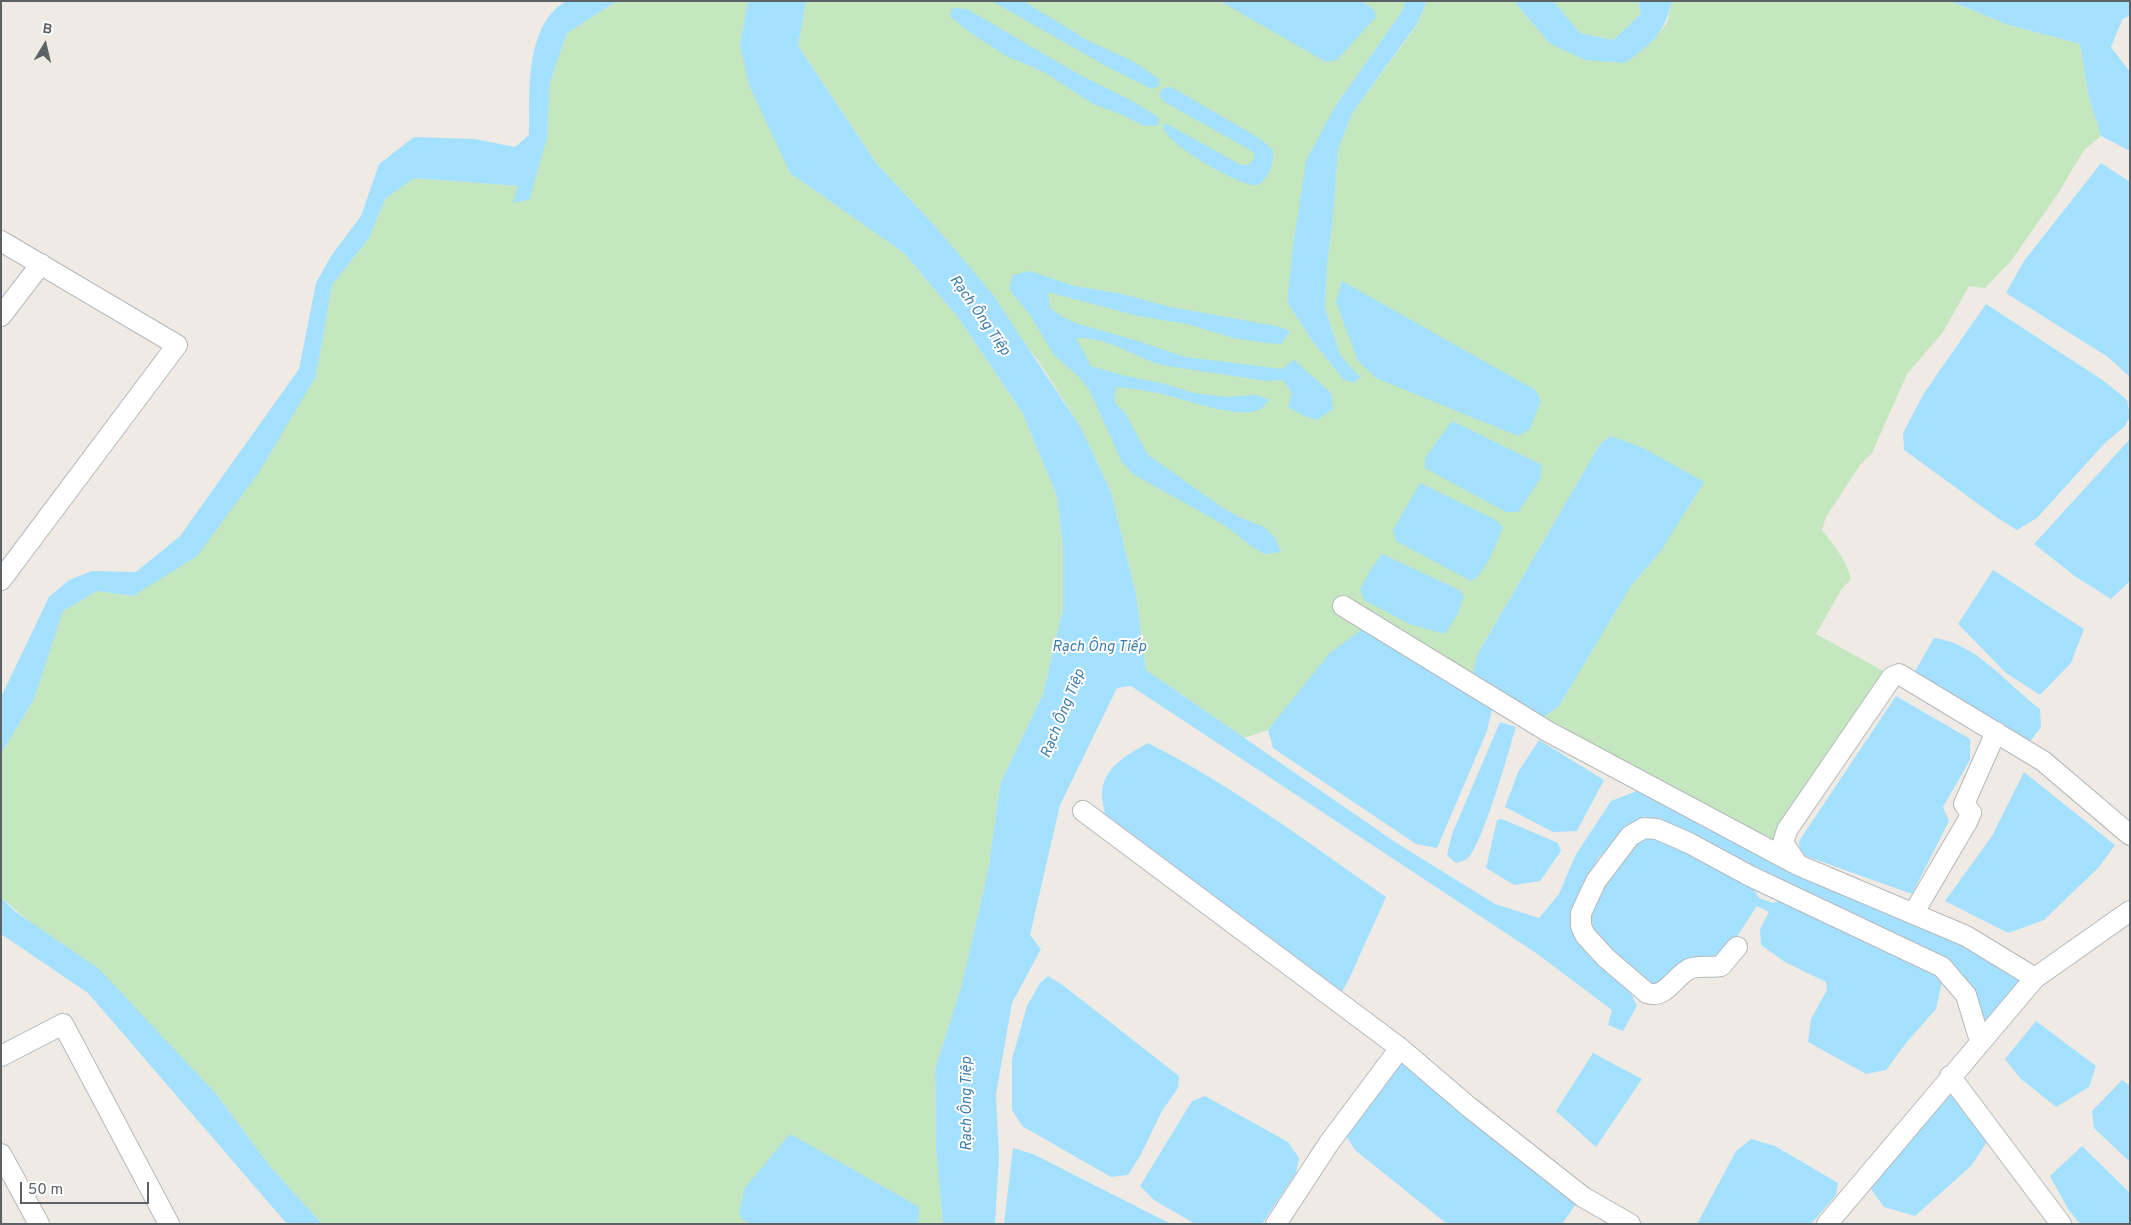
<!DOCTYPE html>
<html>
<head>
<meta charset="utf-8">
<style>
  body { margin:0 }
  #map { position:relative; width:2131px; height:1225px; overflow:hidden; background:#efebe4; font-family:Overpass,sans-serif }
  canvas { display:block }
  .frame { position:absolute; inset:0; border:2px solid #5c6165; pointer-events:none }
  .north { position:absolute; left:20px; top:20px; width:50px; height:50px; -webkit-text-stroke:4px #fff; paint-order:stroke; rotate:9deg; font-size:14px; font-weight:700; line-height:20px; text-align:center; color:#5c6165 }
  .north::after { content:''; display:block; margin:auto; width:18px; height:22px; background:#5c6165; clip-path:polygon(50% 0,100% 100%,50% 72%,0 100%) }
  .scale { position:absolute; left:20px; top:1182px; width:129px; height:22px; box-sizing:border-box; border:2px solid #5c6165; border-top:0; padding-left:6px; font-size:15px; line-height:18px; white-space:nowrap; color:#5c6165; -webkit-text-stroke:4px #fff; paint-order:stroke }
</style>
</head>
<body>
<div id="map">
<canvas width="2131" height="1225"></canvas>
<div class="frame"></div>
<div class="north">B</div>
<div class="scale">50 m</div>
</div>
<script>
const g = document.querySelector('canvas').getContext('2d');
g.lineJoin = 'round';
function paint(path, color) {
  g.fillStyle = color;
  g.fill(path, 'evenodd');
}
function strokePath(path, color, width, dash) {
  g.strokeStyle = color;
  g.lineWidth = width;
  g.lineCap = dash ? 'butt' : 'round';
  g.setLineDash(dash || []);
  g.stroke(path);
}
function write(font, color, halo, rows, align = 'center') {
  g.font = font + ' Overpass,sans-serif';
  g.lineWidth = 4;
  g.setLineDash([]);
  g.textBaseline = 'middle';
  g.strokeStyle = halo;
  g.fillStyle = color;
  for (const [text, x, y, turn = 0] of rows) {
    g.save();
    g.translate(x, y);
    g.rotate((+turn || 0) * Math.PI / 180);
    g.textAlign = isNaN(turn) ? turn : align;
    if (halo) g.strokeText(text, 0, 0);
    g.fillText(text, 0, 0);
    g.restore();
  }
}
paint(new Path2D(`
  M617,1H748L740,44L790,173L904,253L957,316L1022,412L1057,496L1063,546V609L1043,694L1000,784L989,866L962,984L935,1070L936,1147L943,1224H322L269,1165L217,1095L157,1033L1,897V754L34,699L63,611L97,591L133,596L316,376L332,285L369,238L385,199L414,178L518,186L547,138L550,82L567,33Z
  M806,1H1405L1403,10L1334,108L1287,302L1311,339L1343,379L1359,377L1340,355L1325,308L1327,265L1333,217L1338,150L1352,113L1417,25L1427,1H1514L1549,43L1650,44L1667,23L1672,1H1950L2009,25L2080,44L2088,94L2101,136L2084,150L2057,195L2011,261L1985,288L1969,286L1943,332L1907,374L1872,453L1860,465L1826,517L1822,530C1834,545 1846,560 1851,579L1841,590L1816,634L1887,673L1777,843L1540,720L1559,706L1631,586L1660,552L1611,436L1600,444L1492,629L1477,655L1472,678L1365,627L1292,702L1268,730L1244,738L1146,670L1136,594L1111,492L1081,428L1039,362L934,225L876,163L798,46Z
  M1553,1H1638L1641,14L1613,40L1580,33Z`), '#c4e7c0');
paint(new Path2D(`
  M566,1H617L567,33L550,82L547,138L529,200L513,203L518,186L414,178L385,199L369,238L332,285L316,376L259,472L197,556L133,596L97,591L63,611L34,699L1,754V697L49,597L69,580L92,571L136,572L180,536L299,369L316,283L331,256L361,216L379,164L414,137L475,139L515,147L529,135C530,93 524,26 566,1Z
  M748,1H806L798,46L876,163L934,225L993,295L1081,428L1111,492L1136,594L1146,670L1395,842L1495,904L1539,918L1559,894L1575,856L1611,801L1642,789L1962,941L2026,979L1984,1028L1972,993L1737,863L1644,816L1598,858L1577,906L1578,934L1632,995L1637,1006L1623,1031L1608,1025L1612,1010L1536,953L1131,686L1117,688L1060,805L1030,935L1041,949L1012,1003L996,1094L999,1157L995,1224H943L936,1147L935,1070L962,984L989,866L1000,784L1043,694L1063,609V546L1057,496L1022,412L957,316L904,253L790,173L749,85L740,44Z
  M992,1H1023L1087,40L1134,62L1159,79V86L1152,89L1104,65Z
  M1220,1H1362L1374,10L1376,17L1337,60L1326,62Z
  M1405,1H1427L1417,24L1352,113L1338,150L1333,217L1327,265L1325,308L1340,355L1360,377L1354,383L1343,379L1311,339L1287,302L1294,239L1306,161L1334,108L1403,10Z
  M1514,1H1553L1580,33L1613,40L1641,14L1638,1H1672C1663,36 1652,43 1625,63L1585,60L1549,43Z
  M1950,1H2130V15L2122,20L2111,47L2130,72V151L2101,136L2088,94L2080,44L2009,25Z
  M952,8L967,9L1078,74L1134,102L1158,117L1159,125L1144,126L1123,115L1093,104L1044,72L1006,56L968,31L950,16Z
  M1171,87L1259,138L1273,150C1274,164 1270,174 1260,184C1258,184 1255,186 1253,185C1236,183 1161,142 1163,125L1167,124L1241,165H1248L1254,159V153L1250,150L1163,101L1159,94L1163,88Z
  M2101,163L2130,182V377L2108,357L2006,293L2024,261Z
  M1030,271L1074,286L1123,294L1170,307L1276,326L1290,331L1281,344L1266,343L1234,338L1187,324L1138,316L1048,292L1050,308L1063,317L1078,324L1138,341L1185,357L1282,369L1294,360L1331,393L1333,409L1317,420L1302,415L1288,407L1292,393L1283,380L1267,381L1167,366C1136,359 1110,336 1076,338L1091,366L1122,375L1165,384L1194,393L1225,397L1256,395L1270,400C1266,403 1262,409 1258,410C1237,419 1184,399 1162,394C1147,391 1132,388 1116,387L1114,402L1125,413L1148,455L1223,508L1237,516L1264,527L1275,538L1281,552L1265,554L1251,546L1226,526L1133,474L1122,462L1089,389L1078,376L1054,355L1030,315L1009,289L1013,275Z
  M1342,281L1535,390L1541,400L1530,429L1518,436L1376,378L1358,361L1336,302Z
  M1986,304L2104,381L2127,400L2130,416L2125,426L2104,444L2037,518L2017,530L1999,519L1904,450L1903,433L1924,393Z
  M1452,421L1542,465L1540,479L1518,512H1506L1425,468V458Z
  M1611,436L1643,448L1704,482L1660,552L1631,586L1559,706L1540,720L1472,678L1477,655L1600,444Z
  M2130,439V581L2111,599L2076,577L2034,544Z
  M1420,483L1496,520L1503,527C1497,542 1485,575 1471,581L1396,541L1393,530Z
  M1382,554L1459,590L1464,596L1457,615L1445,634L1409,624L1364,600L1360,589L1371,569Z
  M1993,570L2084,629L2071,663L2040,695L2006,673L1958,624Z
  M1365,627L1493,705L1487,731L1437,848L1416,844L1273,748L1268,730L1330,653Z
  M1934,638C1976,643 2008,685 2040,709L2041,727L2028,744L1914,673Z
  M1896,696L1970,739V760L1943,807L1949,821L1912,894L1800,854L1799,841Z
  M1500,722L1516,727C1509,750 1482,847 1467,859C1464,861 1459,862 1456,863L1447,855L1452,834Z
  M1539,740L1604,780L1577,831L1553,832L1505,807L1518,772Z
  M1148,743C1233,786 1309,843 1386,897L1349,979L1340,995L1106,822C1105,813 1102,802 1102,794C1103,766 1128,755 1148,743Z
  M2024,772L2115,845L2099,867L2044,920L2008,933L1945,901L1992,836Z
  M1502,819L1558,843L1561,851L1540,881L1514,885L1486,868L1497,820Z
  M1651,829L1753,888L1759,898L1773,903L1782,900L1933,969L1942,982L1936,1009L1906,1043L1886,1070L1866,1074L1808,1042L1811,1019L1827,990L1826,982L1785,962L1761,945L1760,929L1769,912L1757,906L1722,959L1665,990L1639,984L1585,919L1630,839Z
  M1,897L16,912L99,969L217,1095L269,1165L322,1224H287L88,993L1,934Z
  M1048,976L1064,986L1179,1076L1178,1088L1162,1111L1140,1156L1128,1175L1111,1177L1022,1126L1012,1110V1059L1027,1006L1040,983Z
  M2036,1021L2096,1066L2089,1087L2056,1107L2021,1079L2005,1059Z
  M1593,1053L1642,1079L1596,1147L1556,1111Z
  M1400,1057L1578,1201L1562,1224H1447L1355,1150L1344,1133Z
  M2122,1080L2130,1086V1162L2094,1128L2092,1111Z
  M1950,1091L1989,1139L1971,1166L1915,1216L1884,1207L1869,1186Z
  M1205,1096L1288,1142L1299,1158L1296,1173L1262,1224H1195L1154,1200L1140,1186L1192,1101Z
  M790,1134L919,1207L918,1224H751L743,1220L739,1214L744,1189Z
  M1751,1139L1775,1146L1838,1183L1836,1195L1811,1224H1697L1736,1151Z
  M2082,1146L2130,1193V1224H2080L2068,1209L2050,1176Z
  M1013,1148L1033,1154L1171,1224H1004Z`), '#a4e0ff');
const minor = new Path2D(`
  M1,241L177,345L1,580
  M1,316L41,264
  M1343,606L1547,731L1794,863
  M1083,811L1400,1048L1469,1107L1583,1197L1630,1224
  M1913,914L1967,822L1971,813L1964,804L1996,732
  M1737,947L1721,966C1712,968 1697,965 1689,969C1674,977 1666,999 1647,993L1606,958L1585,935L1581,926V913L1596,881L1630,836L1644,828L1657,829L1689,843L1750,876L1942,967L1966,995L1980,1041
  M2035,978L1966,936L1798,865L1783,843L1787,830L1892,677L1899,674L2043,761L2130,835
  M1,1056L63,1024L169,1224
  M1950,1076L2061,1224
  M1,1154L39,1224
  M1276,1224L1329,1143L1400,1048
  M1827,1224L2035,978L2130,911`);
strokePath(minor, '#b5b8bb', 22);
strokePath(minor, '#fff', 20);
write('italic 15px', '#3c7caa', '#fff', [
  ["Rạch Ông Tiệp",979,316,55],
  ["Rạch Ông Tiếp",1099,648],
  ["Rạch Ông Tiệp",1064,714,-68],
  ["Rạch Ông Tiệp",968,1104,-90]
]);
</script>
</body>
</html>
